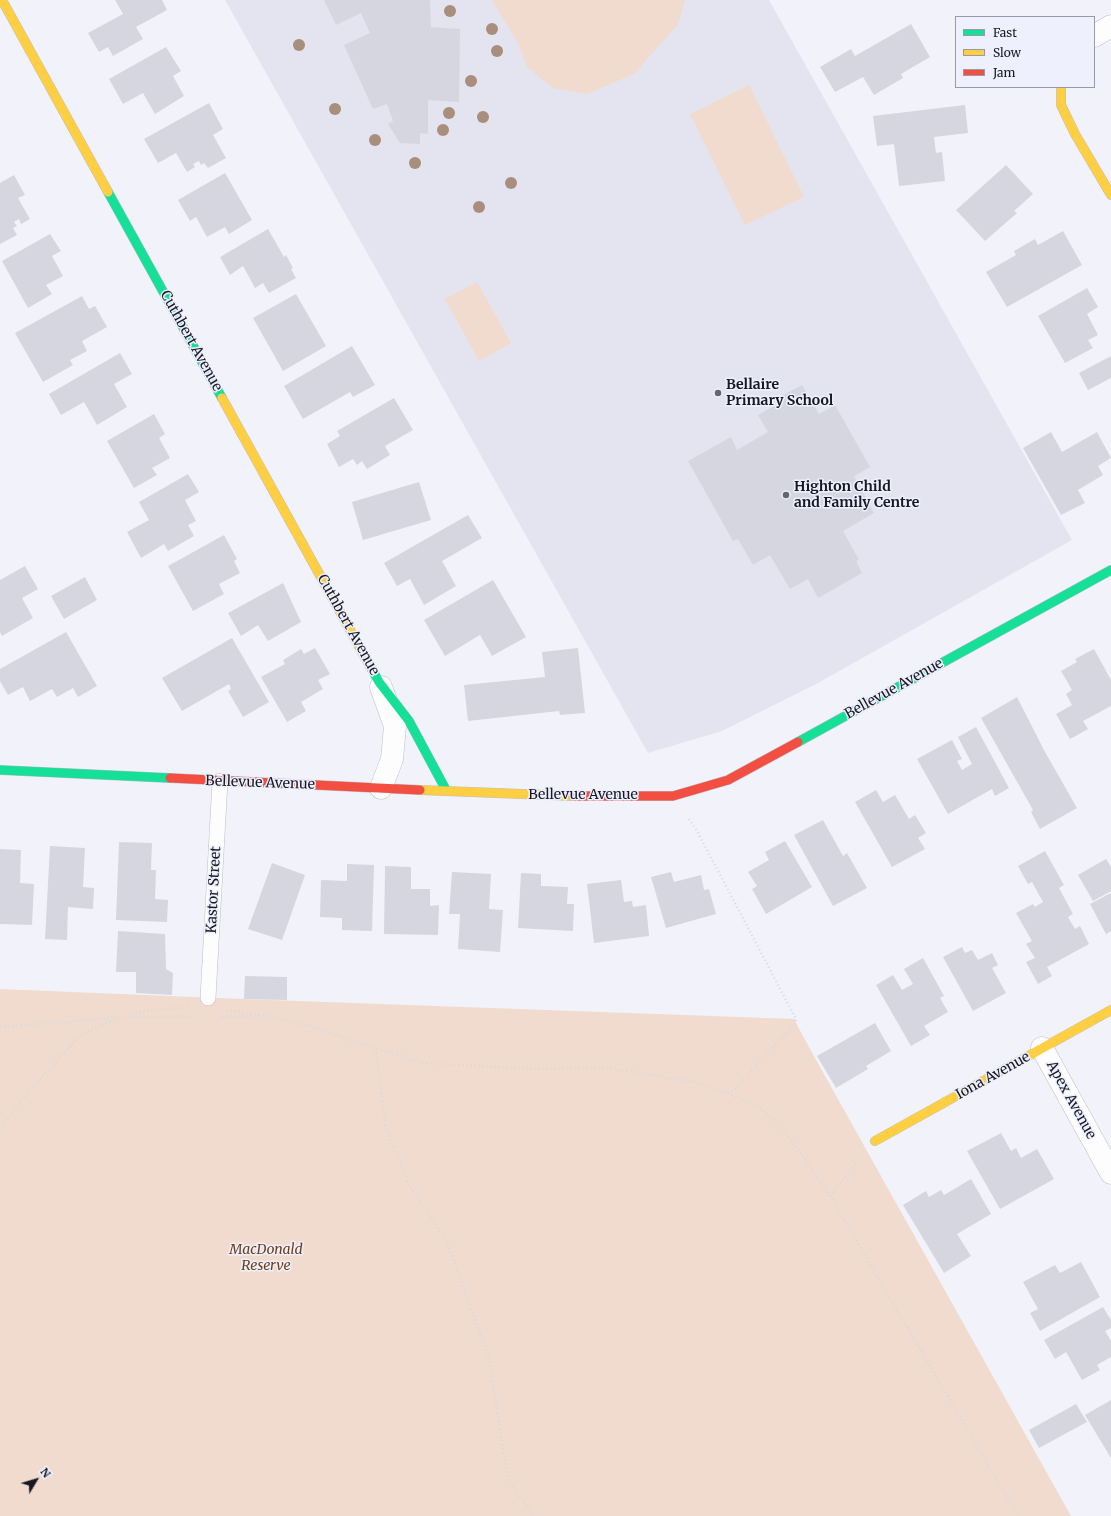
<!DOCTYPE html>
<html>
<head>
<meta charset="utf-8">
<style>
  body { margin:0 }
  #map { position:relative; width:1111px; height:1516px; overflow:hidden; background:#f2f3fa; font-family:Merriweather,serif }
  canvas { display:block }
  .legend { position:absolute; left:955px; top:16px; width:140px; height:72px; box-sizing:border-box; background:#eef0fe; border:1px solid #989aa7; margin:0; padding:5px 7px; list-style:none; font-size:12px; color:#181824 }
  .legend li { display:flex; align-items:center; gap:8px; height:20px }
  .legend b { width:20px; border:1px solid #989aa7 }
  .north { position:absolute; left:16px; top:1460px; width:40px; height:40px; -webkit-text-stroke:3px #eef0fe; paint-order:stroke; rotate:52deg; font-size:11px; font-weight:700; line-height:16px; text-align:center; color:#181824 }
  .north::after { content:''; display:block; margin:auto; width:14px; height:18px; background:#181824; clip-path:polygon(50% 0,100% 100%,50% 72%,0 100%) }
</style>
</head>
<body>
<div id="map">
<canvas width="1111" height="1516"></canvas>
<ul class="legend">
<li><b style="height:5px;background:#16e098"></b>Fast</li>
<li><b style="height:5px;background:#ffcf43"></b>Slow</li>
<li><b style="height:5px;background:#f24e42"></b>Jam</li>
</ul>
<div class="north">N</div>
</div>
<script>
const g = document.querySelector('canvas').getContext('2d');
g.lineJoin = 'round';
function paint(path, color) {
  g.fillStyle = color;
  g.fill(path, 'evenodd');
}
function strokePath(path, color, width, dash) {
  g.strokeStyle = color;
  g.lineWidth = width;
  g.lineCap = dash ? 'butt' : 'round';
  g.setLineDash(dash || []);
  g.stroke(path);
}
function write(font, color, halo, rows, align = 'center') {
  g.font = font + ' Merriweather,serif';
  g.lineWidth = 3;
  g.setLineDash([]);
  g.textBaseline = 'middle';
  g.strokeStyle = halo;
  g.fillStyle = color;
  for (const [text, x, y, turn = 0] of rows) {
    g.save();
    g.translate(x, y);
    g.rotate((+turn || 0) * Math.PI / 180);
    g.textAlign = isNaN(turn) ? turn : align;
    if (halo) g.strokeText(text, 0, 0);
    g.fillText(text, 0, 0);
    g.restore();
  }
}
paint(new Path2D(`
  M225,0H769L1072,540L818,683L722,731L648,753Z`), '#e3e4f0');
paint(new Path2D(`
  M492,0H685L678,24L634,74L587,94L553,88L527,67L518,43Z
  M749,85L804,197L745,225L690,114Z
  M477,282L511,343L479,361L445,299Z
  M0,989L243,999L795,1019L796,1023L810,1049L1071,1516H0Z`), '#f1dbcf');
paint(new Path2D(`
  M115,0H162L167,10L136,27L143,39L113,56L108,47L99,52L88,33L123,14Z
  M324,0H430L431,27L460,29L459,102L428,100V134L420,133V144L400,143L388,124L393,121L387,104L373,109L344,45L370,33L361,13L336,25Z
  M911,24L930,57L901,74L903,78L874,95L863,77L835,92L820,67L851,49L855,56Z
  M166,47L181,71L173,76L184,96L155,114L143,93L123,104L109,79Z
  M209,103L223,129L213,135L226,158L208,168L204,163L201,165L199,161L193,164L195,167L187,172L176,153L158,163L144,139Z
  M965,105L968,133L934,137L936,153L942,152L945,181L899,186L894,144L877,146L873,116Z
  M1006,165L1033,194L1014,211L1017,213L985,241L956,210Z
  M225,173L252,220L229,234L225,227L207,237L196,217L190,221L178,200Z
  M14,175L25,195L18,198L30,219L21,224L19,219L14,222L17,226L13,228L17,235L0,244V183Z
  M268,229L284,257L286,255L293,268L291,269L296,278L269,293L263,283L255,288L243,266L230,275L220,257Z
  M1063,231L1082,265L1007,307L986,272L1016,255L1014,251L1035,239L1038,245Z
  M50,234L61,251L52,256L63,276L46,285L52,294L28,308L2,261Z
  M1087,288L1098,307L1087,314L1098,335L1088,340L1093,348L1065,363L1038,316Z
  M296,294L326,346L283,371L253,318Z
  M82,296L89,309L95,306L107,327L82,341L87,351L70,360L73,365L43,382L15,333Z
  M352,346L375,385L353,397L350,392L303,419L284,386Z
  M120,353L132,374L114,384L127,407L97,425L84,402L61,415L49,394Z
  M1111,356V378L1088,390L1079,373Z
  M802,385L819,414L835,405L870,467L854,476L874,513L843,531L859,560L856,561L862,573L818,598L808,579L790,589L770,555L753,565L738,539L733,541L688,461L731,437L737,450L768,432L758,415L783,401L780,397Z
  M394,398L413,430L385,446L390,455L367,469L362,461L357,465L353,459L339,467L327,444L340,436L337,431Z
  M154,414L165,434L159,438L170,458L152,468L157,475L134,488L107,441Z
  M1051,432L1062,452L1097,432L1111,458L1098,466L1103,475L1078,490L1085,503L1061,515L1023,448Z
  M188,474L199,492L185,500L196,521L188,525L194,536L168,551L164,544L141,558L127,532L149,520L139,502Z
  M419,482L431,520L363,540L352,502Z
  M468,515L482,538L442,561L456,586L424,605L410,579L397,586L384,563Z
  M224,535L237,559L234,561L240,573L219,584L224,594L193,611L168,566Z
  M25,566L38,589L22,598L33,618L2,636L0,632V580Z
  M85,577L97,600L64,619L51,596Z
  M493,580L526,637L492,656L480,635L445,656L424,620Z
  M283,583L301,622L268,641L258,625L241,636L228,613Z
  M66,632L97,686L78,697L73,688L57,697L52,689L30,701L23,687L8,695L0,681V669Z
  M232,638L269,702L243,717L228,691L231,689L229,684L182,711L162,678Z
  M315,648L330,674L318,680L323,689L301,702L306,711L287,722L261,677L285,664L283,660L301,649L304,654Z
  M578,648L585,713L560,715L559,711L468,721L464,685L545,677L542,652Z
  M1094,649L1111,680V706L1083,721L1088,729L1070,739L1056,714L1072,705L1066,694L1072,690L1061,671L1077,662L1075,659Z
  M1017,697L1045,752L1077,808L1040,829L1031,812L1033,810L981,718Z
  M976,727L1009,788L995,796L992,789L948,814L917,759L952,740L962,759L957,761L962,770L972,764L958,737Z
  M876,790L883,802L895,795L909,819L915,815L926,833L918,838L925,849L892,867L855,802Z
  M823,820L843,856L847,853L867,888L833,906L794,835Z
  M785,841L812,887L766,914L752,889L757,886L748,872L769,860L765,852Z
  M119,842L152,843L151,870H156L155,899L168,900L167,922L116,920Z
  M50,846L85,848L83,887L94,888L93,909L68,907L67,940L45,939Z
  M0,849L21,850L20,883L34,884L32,925L0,924Z
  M1045,851L1064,885L1059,888L1073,914L1068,917L1075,929L1080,926L1089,944L1047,967L1052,976L1038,984L1026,962L1035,958L1026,944L1032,941L1016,913L1033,904L1035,907L1043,902L1032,882L1028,884L1018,866Z
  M1106,859L1111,867V891L1093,901L1078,875Z
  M272,863L305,875L282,940L248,929Z
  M347,864L374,865L372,931L342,930V918L320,917L321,880L347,881Z
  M385,866L411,867V889H430V906L439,905L438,935L384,934Z
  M452,872L491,874L489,909L503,910L500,952L458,949L460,914H449Z
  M671,872L674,882L701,875L704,890L709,889L716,914L666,928L651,877Z
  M521,873L541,874V886L568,887L567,904H574L573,931L518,928Z
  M621,880L624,902L632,901L633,907L646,905L649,936L594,943L587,884Z
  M1111,893V931L1106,934L1090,904Z
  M118,931L165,934L166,969L173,973L172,995L136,993V972H116Z
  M962,947L965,953L972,950L978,960L992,953L998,965L992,968L1006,993L973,1011L943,957Z
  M923,958L944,996L940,998L948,1012L924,1026L930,1035L911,1046L876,985L893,975L902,990L913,984L904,969Z
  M245,976L287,977V1000L244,999Z
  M875,1023L891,1051L866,1066L868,1069L836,1088L817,1056Z
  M1001,1133L1011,1151L1016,1148L1021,1158L1037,1149L1054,1179L1000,1209L967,1151Z
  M971,1179L991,1214L957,1234L971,1256L944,1273L903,1205L926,1191L929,1197L941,1190L944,1195Z
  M1081,1262L1100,1297L1040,1331L1030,1313L1038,1309L1023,1282L1055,1265L1060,1273Z
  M1103,1307L1111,1320V1328L1105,1331L1111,1341V1357L1097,1365L1100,1370L1082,1380L1066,1352L1055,1359L1044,1340Z
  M1111,1400V1458L1085,1415Z
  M1076,1404L1087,1422L1039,1448L1029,1430Z`), '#d5d6e0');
const lane = new Path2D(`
  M208,998L220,781`);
const street = new Path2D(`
  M1094,36L1111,26
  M381,687L395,726L392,759L381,788
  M1042,1048L1111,1173`);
const fast = new Path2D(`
  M108,192L222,398
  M370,666L379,682L409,721L446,790
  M798,742L1111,570
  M0,770L170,778`);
const slow = new Path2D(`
  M2,0L108,192
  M1061,87V105L1075,134L1111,195
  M222,398L370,666
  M420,790L573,796
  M875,1141L1111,1010`);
const jam = new Path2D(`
  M170,778L420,790
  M573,796H673L728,780L798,742`);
strokePath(lane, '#bcbdc6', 16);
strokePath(street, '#bcbdc6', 23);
strokePath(fast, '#bcbdc6', 10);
strokePath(slow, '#bcbdc6', 10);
strokePath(jam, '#bcbdc6', 10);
strokePath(new Path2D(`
  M689,819L697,831L796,1019V1023L730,1094
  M227,1010L264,1015
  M128,1016L151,1010L188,1007
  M222,1017L270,1016L324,1031L376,1049L426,1063L533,1069L612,1068L684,1080L730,1094L759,1107L779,1125L797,1148L830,1196L1018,1516
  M0,1027L123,1017H195
  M376,1049L386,1129L410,1186L447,1242L489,1358L508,1480L534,1516
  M0,1129L33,1086L76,1040L88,1031L119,1018
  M830,1196L858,1162`), '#d8d9db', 2.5, [1, 3]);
strokePath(lane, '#fdfdfe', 15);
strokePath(street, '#fdfdfe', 22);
strokePath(fast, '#16e098', 9);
strokePath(slow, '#ffcf43', 9);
strokePath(jam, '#f24e42', 9);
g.fillStyle = '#a98e7d';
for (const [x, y] of [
  [450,11],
  [492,29],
  [299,45],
  [497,51],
  [471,81],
  [335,109],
  [449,113],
  [483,117],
  [443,130],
  [375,140],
  [415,163],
  [511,183],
  [479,207]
]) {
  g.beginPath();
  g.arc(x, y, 6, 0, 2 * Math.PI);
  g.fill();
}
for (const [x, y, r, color] of [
  [718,393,4,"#64656f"],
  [786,495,4,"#64656f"]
]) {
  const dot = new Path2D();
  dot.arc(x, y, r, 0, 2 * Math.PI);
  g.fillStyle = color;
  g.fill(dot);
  strokePath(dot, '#eef0fe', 1.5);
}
write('14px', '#181824', '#eef0fe', [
  ["Cuthbert Avenue",191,341,61],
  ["Cuthbert Avenue",348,625,61],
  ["Bellevue Avenue",894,689,-29],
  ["Bellevue Avenue",260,783,2],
  ["Bellevue Avenue",583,795],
  ["Kastor Street",214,890,-87],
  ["Iona Avenue",993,1076,-29],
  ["Apex Avenue",1071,1100,61]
]);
write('bold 14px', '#181824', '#eef0fe', [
  ["Bellaire",726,385],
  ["Primary School",726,401],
  ["Highton Child",794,487],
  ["and Family Centre",794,503]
], 'left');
write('italic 14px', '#6d3c16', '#eef0fe', [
  ["MacDonald",266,1250],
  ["Reserve",266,1266]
]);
</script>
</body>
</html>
